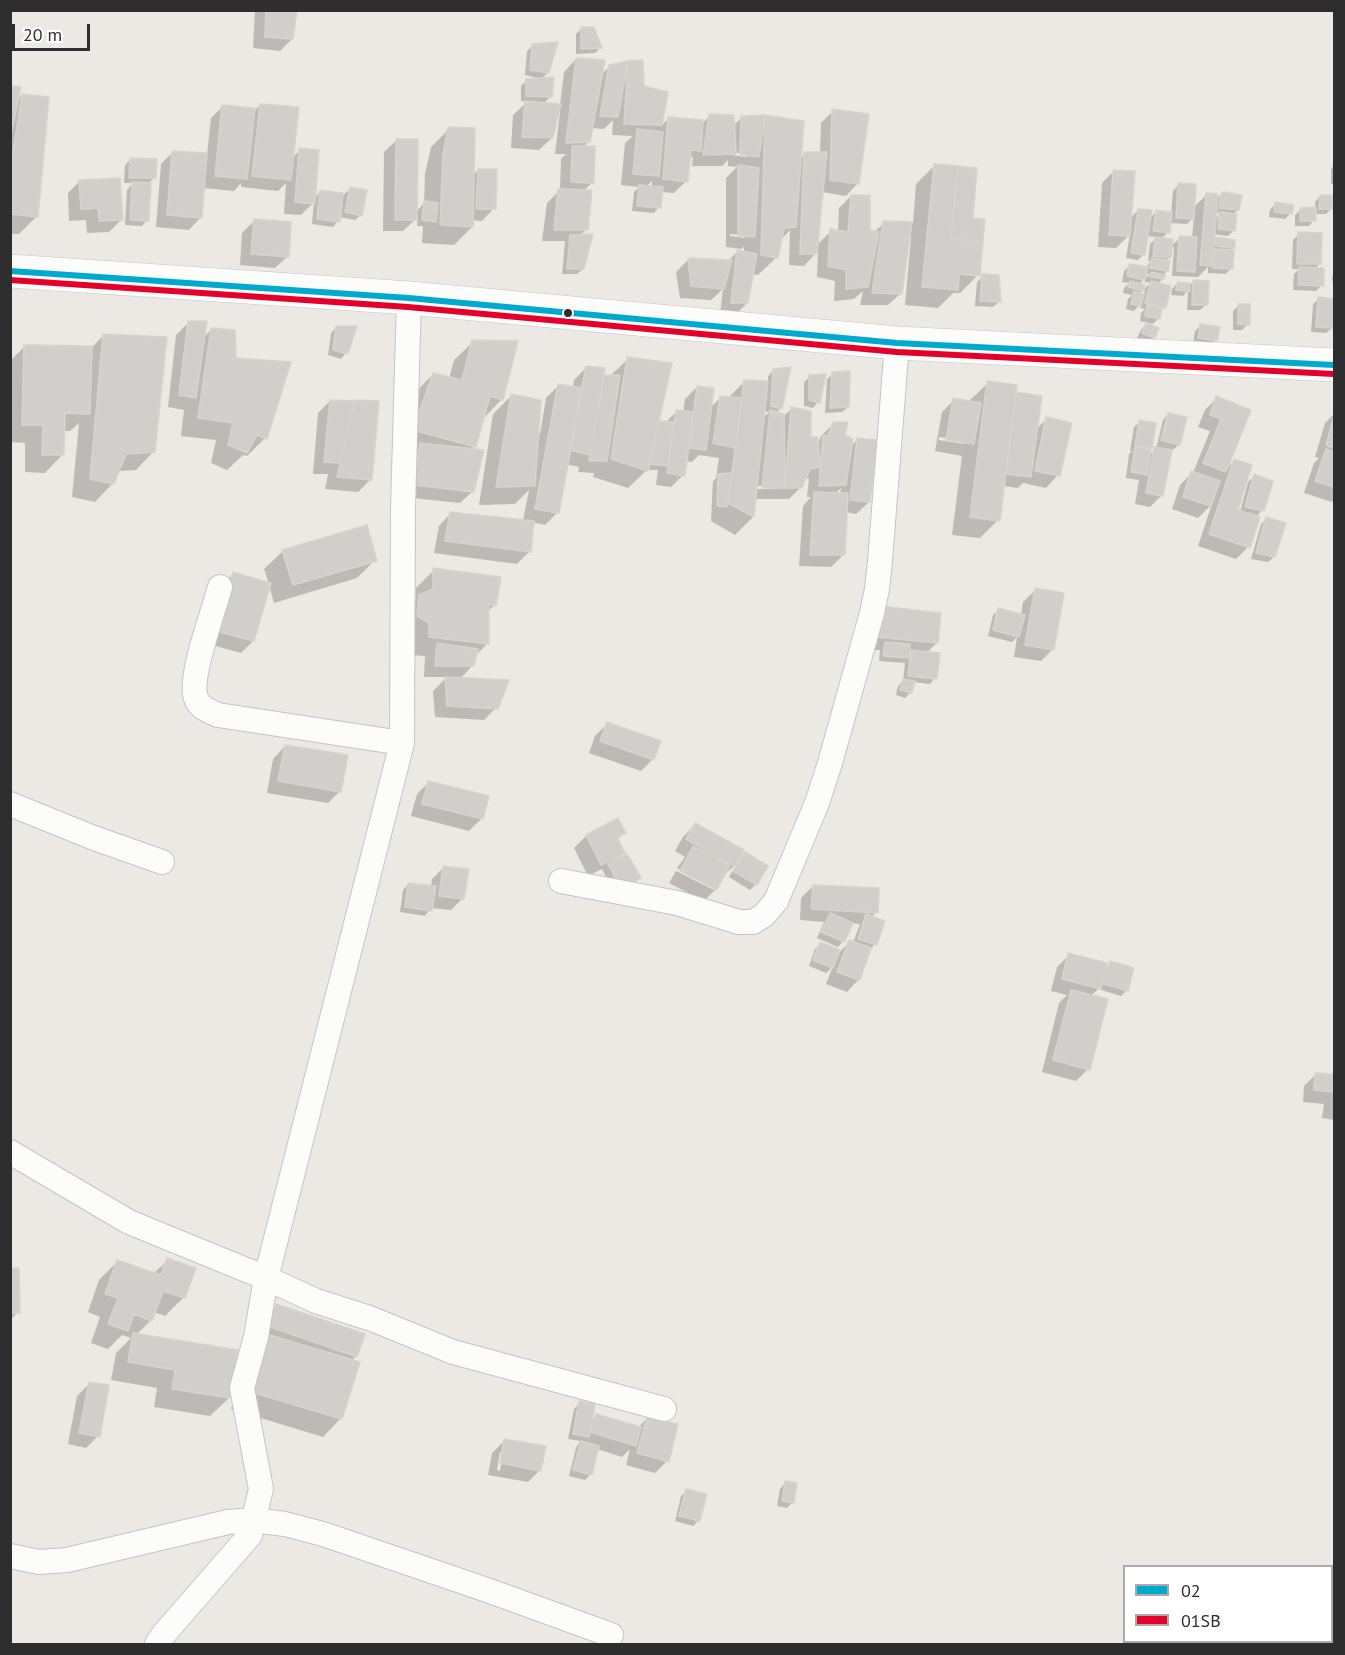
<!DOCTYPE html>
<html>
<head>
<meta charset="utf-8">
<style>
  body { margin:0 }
  #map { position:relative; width:1345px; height:1655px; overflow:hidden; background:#ece8e4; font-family:"PT Sans",sans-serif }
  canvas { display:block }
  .frame { position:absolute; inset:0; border:12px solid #2e2e2e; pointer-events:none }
  .legend { position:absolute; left:1123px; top:1565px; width:210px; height:78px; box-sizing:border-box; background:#fff; border:2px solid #ababab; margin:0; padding:8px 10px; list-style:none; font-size:18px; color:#2e2e2e }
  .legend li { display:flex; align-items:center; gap:12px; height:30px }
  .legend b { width:30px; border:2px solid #ababab }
  .scale { position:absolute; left:12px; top:24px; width:78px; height:27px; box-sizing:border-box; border:3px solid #2e2e2e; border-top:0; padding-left:8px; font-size:18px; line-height:21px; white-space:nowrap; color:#2e2e2e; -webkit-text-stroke:4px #fff; paint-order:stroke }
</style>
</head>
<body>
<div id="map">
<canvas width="1345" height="1655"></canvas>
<div class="frame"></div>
<ul class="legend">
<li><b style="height:8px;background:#00a9ce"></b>02</li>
<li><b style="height:8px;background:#e4002b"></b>01SB</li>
</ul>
<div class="scale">20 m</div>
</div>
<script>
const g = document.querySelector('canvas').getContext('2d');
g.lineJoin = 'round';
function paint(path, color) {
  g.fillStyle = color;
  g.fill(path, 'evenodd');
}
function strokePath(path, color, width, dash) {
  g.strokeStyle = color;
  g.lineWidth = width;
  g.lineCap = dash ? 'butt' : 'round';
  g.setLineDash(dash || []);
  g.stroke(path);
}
paint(new Path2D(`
  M255,10H296L292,39L280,51L253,48Z
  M582,28L600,48L595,53L576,54V34Z
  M533,45L548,72L542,79L525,75L527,51Z
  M576,59L600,76L609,67L642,61L643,87L666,93L660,127L669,118L704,122L710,115L733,126L741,118L765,117L803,122L800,159L805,154H820L821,123L833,111L858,183L846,196L822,192L817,245L831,231L838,232L839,208L851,196L869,231L874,232L884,223H913L916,184L935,165L971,220L978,275L960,293H953L938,308L905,305L911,237H909L901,293L888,305H860L863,291L854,299L834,301L835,281L817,277L818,251L804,266L789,265L790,230L780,241L777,257L758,275L752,274L747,303L735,315H720L723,289L711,300L680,298L676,272L688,260L728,261L737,252L744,253V246L742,249L726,247V178L737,167L728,166V160L722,166H692L693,156L688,161L686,181L674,193L661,192L659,207L654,213L632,211L634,192L639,187L621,185L625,143L633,136L612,135L613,120L604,129L591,128L588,142L583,147L593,182L583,191L587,229L579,236L583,269L577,274H562L565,241H542L547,203L560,190L561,159L566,154H555L560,112H558L552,138L539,150L511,148L513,115L527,102L521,101V86L527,80L551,96L543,104L560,105L564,72ZM732,152L746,154V157L732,155ZM652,181V188L646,187ZM730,234L744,235V238L730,236Z
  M10,88L16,101L22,95L37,216L19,234H10Z
  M260,105L292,158L300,150L314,198L320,192L341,197L350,189L361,215L355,220L339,217L338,221L333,227L312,224L314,202L301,215L284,214L286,183L278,191L241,187V183L234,191L203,188L201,217L189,230L156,227L161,164L173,152L207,155L211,118L223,106L252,113Z
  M449,129L473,176L478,170L494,208L482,221L472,220V227L454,245L422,243L423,226H417L418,217L403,231H383L384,152L397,140L416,212L424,203L425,174L431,147Z
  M130,160L155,177L149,183L147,220L142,226L125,225L127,190L133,183H124L125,165Z
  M1334,165V184H1331V169Z
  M1114,171L1130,219L1138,210L1149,219L1156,212L1171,214L1173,191L1178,185L1193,208L1206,195L1216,200L1222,194L1238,210L1232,215L1234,230L1228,236L1213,234L1212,242L1216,239L1233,247L1229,251L1231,268L1226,274L1208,273V267L1198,277L1172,276L1174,247H1171L1170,257L1165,262L1167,271L1162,276L1163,279L1157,284L1165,307L1160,312L1159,318L1153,324L1140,321L1141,313L1145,309L1140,308L1141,303L1134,311L1126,309L1128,299L1132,295L1123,293L1124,288L1129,283L1122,282L1124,271L1130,265L1146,269L1147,266L1151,261H1148L1150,244L1157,237L1147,236L1144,254L1138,260L1126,258L1130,234L1116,248L1098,247L1102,183ZM1215,213L1220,214L1214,220ZM1194,217L1192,238H1180L1171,246L1161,239L1168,232L1169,223L1187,224ZM1145,274H1150L1145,279V282L1151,283L1145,288L1144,296L1139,294L1142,291L1144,286L1139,285L1144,279Z
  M80,181L121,220L109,232L87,233L86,220L69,221L68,193Z
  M1320,196L1331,209L1326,214H1314V220L1309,226H1295V215L1301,209H1315V202Z
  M1275,204L1291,213L1285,219L1269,217L1270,210Z
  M254,221L288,256L275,268L240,265L242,233Z
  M1299,234L1320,264L1314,269L1322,285L1316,291L1293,290L1294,274L1299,269H1292L1293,240Z
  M1334,274V293L1332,277Z
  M983,276L999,302L993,307L975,306L977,282Z
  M1194,281L1206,305L1200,310H1187L1188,290L1183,296L1171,295L1172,289L1177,283L1189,286Z
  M1319,299L1334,300L1332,328L1326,333L1311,332L1313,304Z
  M1239,305L1248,324L1242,330H1233V311Z
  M189,322L203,338L211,330L235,359L265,438L247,456L243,455L227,470L211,463L216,440L181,436L184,410L168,407L176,335Z
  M1146,324L1154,337L1148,343L1137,338L1141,330Z
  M1201,325L1216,340L1210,346L1193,343L1195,331Z
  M337,327L346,353L341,359L328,355L331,333Z
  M104,335L154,451L136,470L118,471L113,483L95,502L72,497L79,423L70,431H63V454L45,473L25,472V443L10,442V361L25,346L91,348Z
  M473,342L502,399L484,418L474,446L471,450L473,491L460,503L403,497L415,393L433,374L449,379L454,360Z
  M628,359L656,426L665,423L677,411L683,412L685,399L697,387L710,408L721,397L728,398L745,381L768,383V376L774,370L781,408L776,413L784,416L791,409L809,439L817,447L821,436L834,423L850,447L857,440L869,502L856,514L846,512L843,555L831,567L799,566L803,506L811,497H807L809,478L804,479L801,487L789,499H755L753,517L735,535L711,521L713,481L716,478L719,458L699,455L692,462L686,461L683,475L671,487L656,485L658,470H647L628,488L593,477L594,473L578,472L579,467L566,464L557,513L545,525L532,522L529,552L517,564L434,553L439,526L451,513L523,521L529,490L515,504L479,505L493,414L511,396L537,434H540L546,398L558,386L573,388L574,380L586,368L602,377H609ZM764,411L769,412L763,419ZM755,486H773V489H755ZM841,488L840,494H835Z
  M833,374L848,407L842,412L825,413L827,379Z
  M810,377L818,402L813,408L804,406V382Z
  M988,383L1036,429L1047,419L1058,475L1046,488L1023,483L1018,488L1002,486L998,520L980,538L952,535L962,456L935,451L942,412L954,400L968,402ZM939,437L964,441V444L939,440Z
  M1217,398L1249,411L1226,469L1234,461L1236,511L1240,512L1248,482L1254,476L1262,510L1256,517L1248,547L1236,559L1198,546L1212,504L1198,518L1172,509L1180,485L1192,473H1193L1210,431L1198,427L1205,410Z
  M330,401L377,403L370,480L358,492L325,489L328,474H313L318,413Z
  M1168,414L1179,444L1173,450L1171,449L1162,495L1150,507L1135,504L1139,480L1126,478L1129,454L1132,451H1130L1134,427L1140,422L1150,447L1149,455L1156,449L1163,420Z
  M1334,414V499L1332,502L1304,493L1314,463L1319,458L1315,457L1325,423Z
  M1267,519L1274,557L1268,562L1251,559L1261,524Z
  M283,551L375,560L357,578L274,603L269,585L253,641L241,653L205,643L221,586L233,574L269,584L264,569Z
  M434,570L494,605L488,612V643L475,656L473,665L459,680L496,708L484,720L435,717L433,691L447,677H424L425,656L411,655L401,615L416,600V588Z
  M1035,590L1053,649L1041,661L1014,657L1017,637L1012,642L988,636L993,615L999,610L1021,615L1023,602Z
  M868,620L937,643L926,653L935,678L930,684L913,682L911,692L905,698L896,695L898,686L903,681L905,663L879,661L880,650L865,649Z
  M607,724L653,759L641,771L589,753L595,736Z
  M285,746L340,791L328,803L267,793L273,759Z
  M429,782L481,819L469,831L411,816L417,794Z
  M695,825L737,862L745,854L756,884L750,890L729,877L736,865H735L722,877L716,889L704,901L669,883L676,871L714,890V887L677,868L685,857L675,851L683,837Z
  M624,833L617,840L623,852L614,861L639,878L633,884L615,894L602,869L588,876L574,848L586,836Z
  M444,867L463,898L451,910L431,908L425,916L400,912L403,890L408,884L431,887L432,879Z
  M813,886L876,912L871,918L875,944L870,950L859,979L847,992L826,984L833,966L826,973L809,966L815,949L821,944L840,952L849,942L853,943L860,924L851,923L843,941L838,947L817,938L824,922L800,920L801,898Z
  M1069,955L1104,970L1111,963L1127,990L1121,996L1098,989L1091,996L1088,1069L1076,1081L1042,1072L1059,1003L1067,995L1051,991L1057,967Z
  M1316,1074L1334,1076V1120L1322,1118L1324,1104L1303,1102L1304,1086Z
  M168,1260L194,1269L183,1298L165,1316L154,1312L151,1320L136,1335L229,1398L210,1416L154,1407L157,1388L111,1380L116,1353L131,1338L122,1335L108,1349L91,1343L100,1317L88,1312L99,1280L117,1262L153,1274Z
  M10,1270L18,1312L10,1320Z
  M276,1306L356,1356L351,1361L341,1418L323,1437L231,1409L248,1354L264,1318Z
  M89,1384L98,1436L86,1448L68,1444L77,1396Z
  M580,1403L590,1422L596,1416L638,1428L647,1418L667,1461L655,1473L626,1465L630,1449L622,1457L597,1449L590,1475L585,1480L569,1476L576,1448L580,1441L568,1439L574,1409Z
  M504,1441L540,1470L528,1482L488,1475L492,1453ZM500,1452H503L500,1471L497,1470Z
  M785,1483L793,1502L787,1508L777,1506L780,1489Z
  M687,1491L699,1520L693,1526L675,1521L681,1496Z`), '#0003');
const building = new Path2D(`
  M266,10H297L293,39L265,37Z
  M581,27H594L602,48L581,49Z
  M558,42L549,73L530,70L532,44Z
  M576,58L605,60L590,142L566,143Z
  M643,60L644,86L668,92L662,125L624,124L628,61Z
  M628,61L618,117L600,116L609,65Z
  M554,77L552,97L526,96V79Z
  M10,86L21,87L10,139Z
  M22,94L49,97L38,217L10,214V170Z
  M525,101L561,104L553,138L522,137Z
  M260,104L299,107L291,180L252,176Z
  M222,105L255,108L247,179L215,176Z
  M832,109L869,114L859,184L830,180Z
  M709,114L734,115L736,154L703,155Z
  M765,115L804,121L796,227L784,228L778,258L761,255Z
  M765,115L759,157L740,155L741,116Z
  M668,117L703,120L701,151L691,150L688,182L663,179Z
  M448,127L475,128L473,227L440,225L443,155Z
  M637,129L663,132L659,176L633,174Z
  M396,139H418L417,220H395Z
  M572,146H595L594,183L571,182Z
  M299,148L319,150L315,204L295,202Z
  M172,151L207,153L202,218L167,215Z
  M804,152H827L817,254H800Z
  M130,158L157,159L156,178H129Z
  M934,164L958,166L951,239L983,241L980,276L959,274L958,290L922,287Z
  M738,165L759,168L755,237L738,236Z
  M958,166L977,168L973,218L985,219L983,241L951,239Z
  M478,169H497L496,209H476Z
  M1113,170L1135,171L1130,236L1109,235Z
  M120,178L123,220L99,221L98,208L81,209L79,180Z
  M132,182L151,183L149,221L130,220Z
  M1178,183L1196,184L1194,219L1176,218Z
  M639,185L663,187L661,208L637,206Z
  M350,187L367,190L362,216L345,212Z
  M558,189L592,190L588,230H554Z
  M320,190L343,193L340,222L317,219Z
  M1222,192L1242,195L1239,210L1219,208Z
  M1206,193L1218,194L1212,266L1200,265Z
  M851,195H870V230L879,232L868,287L846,289V270L828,266L830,229L848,232Z
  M1320,195H1333V209H1319Z
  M424,201L438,203L436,222L422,220Z
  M1275,202L1294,205L1292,214L1274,212Z
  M1316,207V221H1300V208Z
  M1138,209L1152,210L1145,255L1131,253Z
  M1156,210L1172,212L1170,233L1153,231Z
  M1219,212L1237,214L1235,231L1218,229Z
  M254,219L291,222L289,257L251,254Z
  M883,221L912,222L902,294L872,293Z
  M1298,232L1322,233L1321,264H1297Z
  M593,234L584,269H567L570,235Z
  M1179,236L1197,237L1195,272L1177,271Z
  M1155,237L1173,239L1171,258L1153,256Z
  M1215,237L1235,240V248L1215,246Z
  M1214,249L1234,250L1233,269L1213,268Z
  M737,250L757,254L748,303H731Z
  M688,258L732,260L724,289L691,286Z
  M1152,258L1170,261L1168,271L1150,268Z
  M1129,264L1148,267L1145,280L1127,276Z
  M1299,267L1324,268V286L1298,285Z
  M1151,272L1165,275L1164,279L1150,277Z
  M982,274L999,275L1001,302L980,301Z
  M1193,280L1209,281L1208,305H1192Z
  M1130,281L1145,285L1144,291L1128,287Z
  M1151,281L1171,286L1166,308L1145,303Z
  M1177,282L1190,283V291L1176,290Z
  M1134,291L1144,294L1141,306L1131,304Z
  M1318,297L1334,299V328L1316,327Z
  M1238,304H1250V325L1238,324Z
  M1147,305L1162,308L1160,319L1145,316Z
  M188,321H207L196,398L179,395Z
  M1146,323L1159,328L1155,338L1142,333Z
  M1200,324L1220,327L1217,341L1198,338Z
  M336,326H357L348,354L333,350Z
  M211,328L235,330L236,358L291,362L267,439L257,435L247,453L228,445L233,423L198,418Z
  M103,334L167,337L155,452L126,454L114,484L90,479Z
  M472,340L518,341L503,400L490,396L476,447L413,430L433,373L462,380Z
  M24,345L92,346L90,414L65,413L64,455H42L43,425H22Z
  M627,357L672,363L648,471L611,459Z
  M586,366L605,368L590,455L570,450Z
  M791,367L782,409L771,406L773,369Z
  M850,371L849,407L830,408L832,372Z
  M826,374L820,403L809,400V375Z
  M604,375H620L607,461H589Z
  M744,380L768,381L754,517L728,503Z
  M987,381L1017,385L1000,521L970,517Z
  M558,384L582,388L559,513L535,509Z
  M697,386L714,388L706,450L689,448Z
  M1016,392L1042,396L1031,477L1006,474Z
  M511,394L541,400L535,486L496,487Z
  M720,396L742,398L735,448L713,443Z
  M1216,396L1251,410L1226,472L1203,463L1221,419L1210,415Z
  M953,398L981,403L974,444L946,440Z
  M330,400L355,401L340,463L324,462Z
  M355,400L379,401L372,480L337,477Z
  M791,407L811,411V437H818L820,467L810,469L802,488H785Z
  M676,410L693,412L685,476L667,473Z
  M770,410L784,414L785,488H762Z
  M1168,413L1187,417L1180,445L1161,440Z
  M1334,416V448L1326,445Z
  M1046,417L1072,423L1060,476L1035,471Z
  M1139,420L1156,423L1152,448L1135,446Z
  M659,421L674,422L668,466L649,464Z
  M833,422H848L845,435L853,439L846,485L819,486L823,436L828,435Z
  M857,438L877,440L870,502L850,500Z
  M420,443L484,450L474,492L414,485Z
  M1135,447L1151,449L1147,475L1131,472Z
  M1154,447L1172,450L1163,496L1146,493Z
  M1326,449L1334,452V487L1315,481Z
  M1234,459L1252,465L1238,510L1260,517L1250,548L1209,534Z
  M1191,471L1220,481L1211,506L1183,497Z
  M732,473L727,507L717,506L718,474Z
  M1254,474L1273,481L1264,511L1245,507Z
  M814,492L848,493L845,555H810Z
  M450,512L534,521L531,552L445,541Z
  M1266,517L1286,523L1275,557L1256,553Z
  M367,525L377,561L293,585L282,550Z
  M433,568L501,577L496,606L489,604V644L429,637V623L417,616L419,595L433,589Z
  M233,572L271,583L254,641L216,631Z
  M1035,588L1064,593L1054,650L1025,645Z
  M880,606L941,613L938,643L876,637Z
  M998,608L1025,615L1019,637L993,630Z
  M885,642L910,644L909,658L883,656Z
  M437,643L478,649L474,666H435Z
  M911,650L940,653L937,679L908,676Z
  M445,677L509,680L498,709L447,706Z
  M903,679L915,681L912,693L900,690Z
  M607,722L661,741L654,760L600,741Z
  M285,745L348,755L341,792L278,781Z
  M428,781L489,796L483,819L422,804Z
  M618,818L626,833L617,837L625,853L601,865L586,835Z
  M695,823L744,850L735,866L686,839Z
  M693,846L730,865L717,890L680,871Z
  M745,852L768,866L757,885L733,871Z
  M627,854L641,878L621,889L608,864Z
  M443,866L469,869L464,899L439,896Z
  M408,883L436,886L432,911L405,907Z
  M813,885L879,888L878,913L811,909Z
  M830,913L853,923L845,942L821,932Z
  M866,914L885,921L877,945L858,939Z
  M849,940L871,948L860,980L837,972Z
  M820,942L840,950L833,968L813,960Z
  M1068,953L1107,963L1101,989L1062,979Z
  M1110,961L1134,968L1128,991L1104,984Z
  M1071,990L1108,999L1090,1070L1053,1060Z
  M1315,1073L1334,1074V1092L1314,1090Z
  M167,1258L196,1268L185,1298L163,1291L152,1321L134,1314L128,1331L108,1324L118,1298L105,1294L117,1260L161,1275Z
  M10,1268H19L20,1313H10Z
  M276,1304L365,1334L357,1357L268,1326Z
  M133,1333L238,1350L230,1398L172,1389L175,1370L128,1362Z
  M266,1334L360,1362L342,1419L248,1391Z
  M89,1382L109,1385L100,1437L79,1433Z
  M579,1401L595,1404L589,1437L573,1434Z
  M596,1414L641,1427L636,1446L590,1432Z
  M647,1417L678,1424L669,1462L637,1453Z
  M504,1439L546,1446L541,1471L500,1463Z
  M581,1441L599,1446L592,1475L573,1470Z
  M785,1481L797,1483L794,1503L782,1501Z
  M686,1489L707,1494L700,1521L679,1516Z`);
paint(building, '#d1cecb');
strokePath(building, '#d7d4d0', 1.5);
const minor = new Path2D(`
  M220,587C214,610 188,679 196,698C199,708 209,711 218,715L402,743
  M10,804L94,838L162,862
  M561,881L677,903L739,922H753L764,915L776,901L817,803L830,763L872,613L877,589L880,561L897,343
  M10,1152L129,1222L266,1278L316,1301L372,1319L453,1352L664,1409
  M10,1556L39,1562L67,1560L228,1522L253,1520L285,1524L323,1534L487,1590L611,1635
  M157,1644L163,1635L250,1535L261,1489L242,1388L256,1337L266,1278L402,743L403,508L409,298`);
const secondary = new Path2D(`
  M10,271L409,298L897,343L1334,365`);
strokePath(minor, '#c5c4c5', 26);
strokePath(secondary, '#c5c4c5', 34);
strokePath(minor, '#fcfcfb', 24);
strokePath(secondary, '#fcfcfb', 33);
strokePath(new Path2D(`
  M10,271L409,298L897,343L1334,365`), '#00a9ce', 6);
strokePath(new Path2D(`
  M10,280L408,307L897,352L1334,374`), '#e4002b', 6);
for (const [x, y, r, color] of [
  [568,313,5,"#2e2e2e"]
]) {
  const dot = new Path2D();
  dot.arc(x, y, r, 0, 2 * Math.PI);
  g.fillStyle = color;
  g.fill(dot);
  strokePath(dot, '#fff', 2);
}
</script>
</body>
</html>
